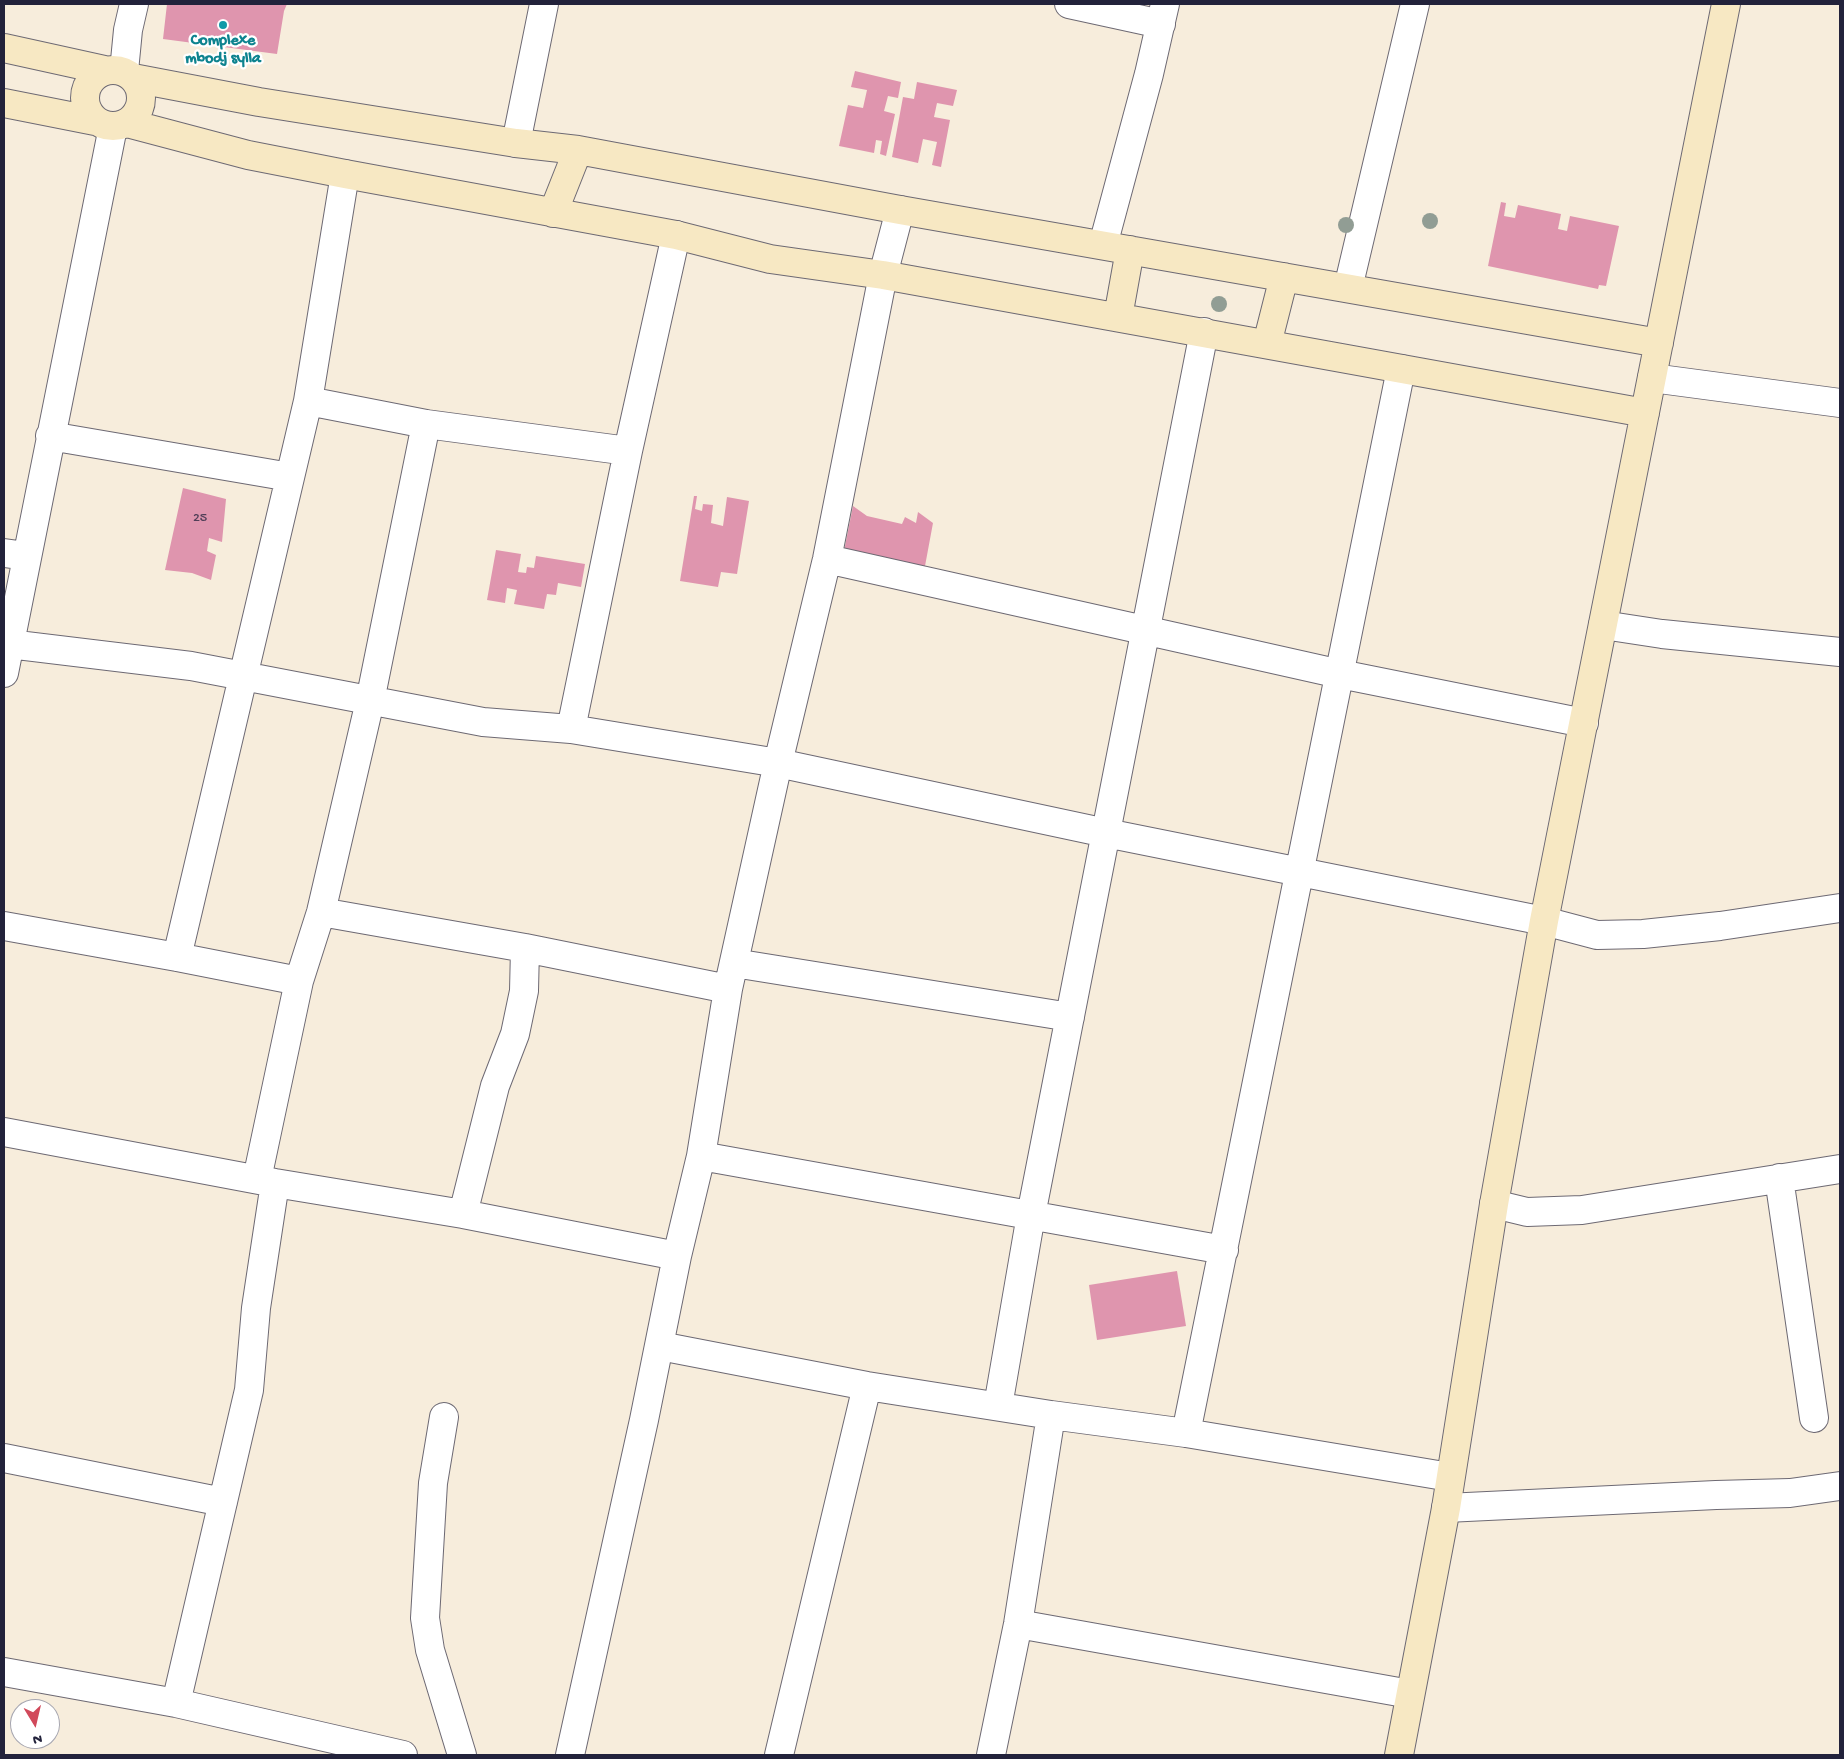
<!DOCTYPE html>
<html>
<head>
<meta charset="utf-8">
<style>
  body { margin:0 }
  #map { position:relative; width:1844px; height:1759px; overflow:hidden; background:#f7eddc; font-family:"Gochi Hand",sans-serif }
  canvas { display:block }
  .frame { position:absolute; inset:0; border:5px solid #22223b; pointer-events:none }
  .north { position:absolute; left:10px; top:1699px; width:50px; height:50px; box-sizing:border-box; background:#fff; border:1px solid #a7a7b1; border-radius:50%; rotate:171deg; font-size:14px; font-weight:700; line-height:20px; text-align:center; color:#22223b }
  .north::after { content:''; display:block; margin:auto; width:18px; height:22px; background:#d1495b; clip-path:polygon(50% 0,100% 100%,50% 72%,0 100%) }
</style>
</head>
<body>
<div id="map">
<canvas width="1844" height="1759"></canvas>
<div class="frame"></div>
<div class="north">N</div>
</div>
<script>
const g = document.querySelector('canvas').getContext('2d');
g.lineJoin = 'round';
function paint(path, color) {
  g.fillStyle = color;
  g.fill(path, 'evenodd');
}
function strokePath(path, color, width, dash) {
  g.strokeStyle = color;
  g.lineWidth = width;
  g.lineCap = dash ? 'butt' : 'round';
  g.setLineDash(dash || []);
  g.stroke(path);
}
function write(font, color, halo, rows, align = 'center') {
  g.font = font + ' "Gochi Hand",sans-serif';
  g.lineWidth = 4.5;
  g.setLineDash([]);
  g.textBaseline = 'middle';
  g.strokeStyle = halo;
  g.fillStyle = color;
  for (const [text, x, y, turn = 0] of rows) {
    g.save();
    g.translate(x, y);
    g.rotate((+turn || 0) * Math.PI / 180);
    g.textAlign = isNaN(turn) ? turn : align;
    if (halo) g.strokeText(text, 0, 0);
    g.fillText(text, 0, 0);
    g.restore();
  }
}
paint(new Path2D(`
  M167,4H287L284,11L277,54L163,39Z
  M855,71L901,82L898,98L888,96L884,111L895,114L886,156L880,154L882,141L876,140L874,153L839,146L848,105L863,108L867,90L851,87Z
  M917,82L957,90L953,106L937,103L934,117L950,120L941,167L932,165L937,142L923,139L918,163L892,157L903,97L914,99Z
  M1501,202L1506,203L1504,216L1515,218L1518,205L1561,214L1558,229L1567,231L1570,216L1619,226L1606,286L1599,285L1598,289L1488,266Z
  M183,488L226,499L222,542L209,538L207,551L216,555L211,580L192,573L165,570Z
  M694,496H697L695,509L702,511L703,504L713,505L711,523L723,526L727,497L749,501L737,574L721,572L718,587L680,581Z
  M853,506L867,516L902,524L905,517L916,523L918,512L933,523L925,566L844,551Z
  M496,550L521,554L518,572L526,573L527,567L534,568L536,556L585,564L581,587L558,583L556,595L547,594L544,609L514,604L517,590L507,588L505,603L487,600Z
  M1177,1271L1186,1326L1097,1340L1089,1285Z`), '#df95ae');
const street = new Path2D(`
  M1069,4L1161,24
  M124,71L128,30L134,4
  M516,143L544,4
  M1103,245L1149,74L1165,4
  M1348,288L1415,4
  M1652,378L1840,403
  M308,401L426,424L628,451
  M50,436L290,477
  M4,553L26,556
  M827,559L1340,674L1584,723
  M1603,625L1662,634L1840,652
  M9,644L191,666L483,722L571,729L778,763L1106,833L1544,921L1597,935L1643,934L1720,926L1840,908
  M4,673L113,127
  M571,729L628,451L676,235
  M321,912L525,948L728,989
  M4,926L177,957L299,981
  M177,957L308,401L345,174
  M734,963L1070,1017
  M4,1132L275,1183L463,1214L677,1256
  M701,1156L1224,1250
  M1779,1178L1814,1418
  M257,1179L299,981L321,912L370,701L426,424
  M1494,1204L1527,1212L1582,1210L1840,1169
  M463,1214L495,1086L515,1034L524,991L525,948
  M660,1346L867,1386L1051,1415L1186,1433L1450,1477
  M998,1406L1031,1215L1204,332
  M444,1417L433,1483L425,1618L430,1650L462,1755
  M1186,1433L1401,369
  M4,1458L223,1502
  M1446,1508L1716,1495L1790,1493L1840,1486
  M1018,1624L1410,1694
  M4,1672L176,1703L403,1755
  M176,1703L249,1390L256,1308L275,1183
  M570,1755L644,1420L677,1256L701,1156L728,989L778,763L827,559L883,275L900,210
  M779,1755L867,1386
  M991,1755L1018,1624L1051,1415`);
const secondary = new Path2D(`
  M4,48L104,70
  M85 98a28 28 0 1 1 56 0a28 28 0 1 1-56 0Z
  M133,78L259,102L516,143L578,150L900,210L1659,343
  M4,103L95,121
  M127,123L248,155L345,174L676,235L770,259L883,275L1645,413
  M553,213L578,150
  M1118,317L1130,250
  M1267,344L1284,277
  M1399,1755L1446,1508L1494,1204L1544,921L1726,4`);
strokePath(street, '#6d6973', 30);
strokePath(secondary, '#6d6973', 30);
strokePath(street, '#fff', 28);
strokePath(secondary, '#f7e8c3', 28);
g.fillStyle = '#919d94';
for (const [x, y] of [
  [1430,221],
  [1346,225],
  [1219,304]
]) {
  g.beginPath();
  g.arc(x, y, 8, 0, 2 * Math.PI);
  g.fill();
}
for (const [x, y, r, color] of [
  [223,25,5,"#0f9aa8"]
]) {
  const dot = new Path2D();
  dot.arc(x, y, r, 0, 2 * Math.PI);
  g.fillStyle = color;
  g.fill(dot);
  strokePath(dot, '#fff', 2);
}
write('14px', '#513f58', null, [
  ["25",200,519]
]);
write('bold 16px', '#0d838f', '#fff', [
  ["Complexe",223,42],
  ["mbodj sylla",223,60]
]);
</script>
</body>
</html>
